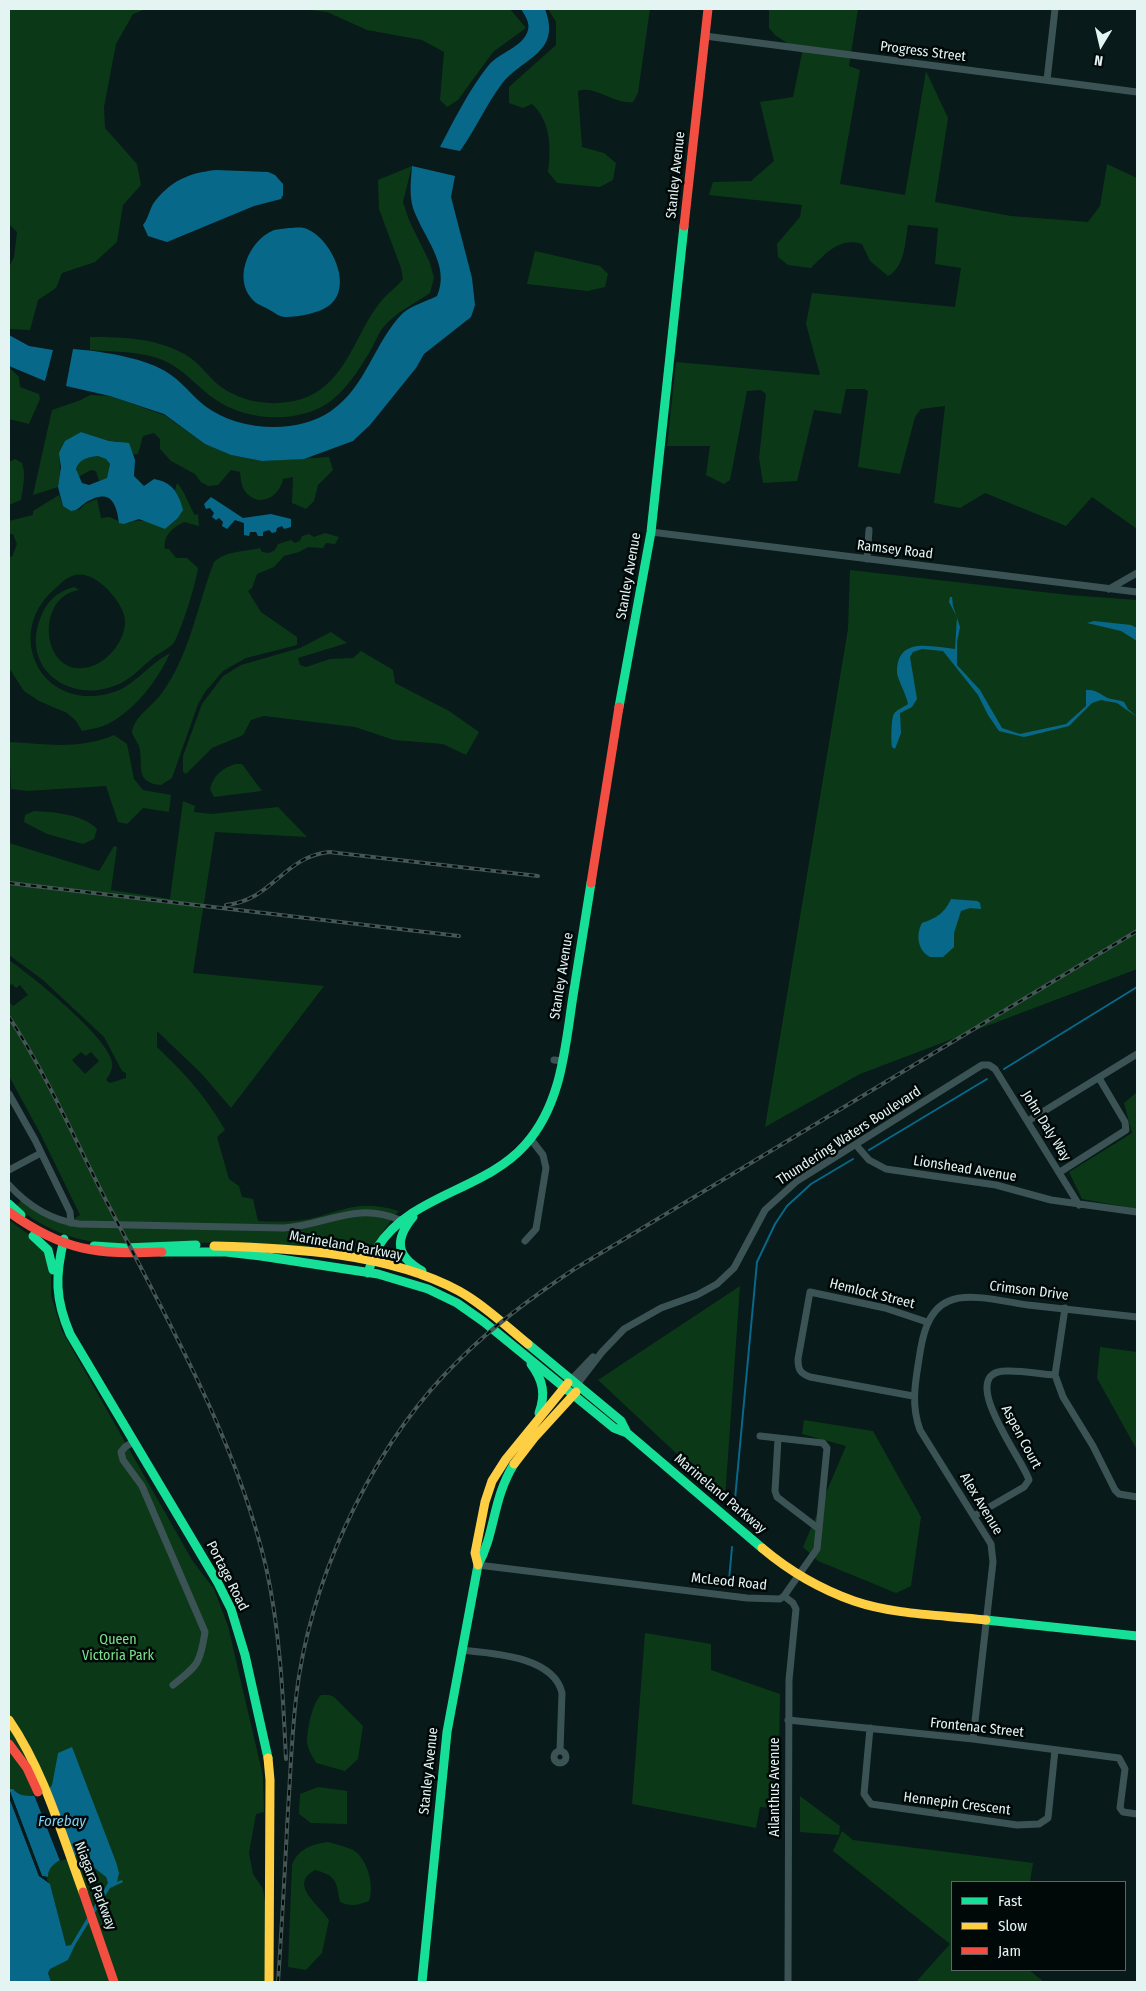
<!DOCTYPE html>
<html>
<head>
<meta charset="utf-8">
<style>
  body { margin:0 }
  #map { position:relative; width:1146px; height:1991px; overflow:hidden; background:#081a19; font-family:"Fira Sans Condensed",sans-serif }
  canvas { display:block }
  .frame { position:absolute; inset:0; border:10px solid #e3f4f2; pointer-events:none }
  .legend { position:absolute; left:951px; top:1881px; width:175px; height:90px; box-sizing:border-box; background:#010808; border:1px solid #5b6666; margin:0; padding:6px 9px; list-style:none; font-size:15px; color:#e3f4f2 }
  .legend li { display:flex; align-items:center; gap:10px; height:25px }
  .legend b { width:25px; border:1px solid #5b6666 }
  .north { position:absolute; left:1076px; top:20px; width:50px; height:50px; -webkit-text-stroke:4px #010808; paint-order:stroke; rotate:189deg; font-size:14px; font-weight:700; line-height:20px; text-align:center; color:#e3f4f2 }
  .north::after { content:''; display:block; margin:auto; width:18px; height:22px; background:#e3f4f2; clip-path:polygon(50% 0,100% 100%,50% 72%,0 100%) }
</style>
</head>
<body>
<div id="map">
<canvas width="1146" height="1991"></canvas>
<div class="frame"></div>
<ul class="legend">
<li><b style="height:6px;background:#16e098"></b>Fast</li>
<li><b style="height:6px;background:#ffcf43"></b>Slow</li>
<li><b style="height:6px;background:#f24e42"></b>Jam</li>
</ul>
<div class="north">N</div>
</div>
<script>
const g = document.querySelector('canvas').getContext('2d');
g.lineJoin = 'round';
function paint(path, color) {
  g.fillStyle = color;
  g.fill(path, 'evenodd');
}
function strokePath(path, color, width, dash) {
  g.strokeStyle = color;
  g.lineWidth = width;
  g.lineCap = dash ? 'butt' : 'round';
  g.setLineDash(dash || []);
  g.stroke(path);
}
function write(font, color, halo, rows, align = 'center') {
  g.font = font + ' "Fira Sans Condensed",sans-serif';
  g.lineWidth = 5;
  g.setLineDash([]);
  g.textBaseline = 'middle';
  g.strokeStyle = halo;
  g.fillStyle = color;
  for (const [text, x, y, turn = 0] of rows) {
    g.save();
    g.translate(x, y);
    g.rotate((+turn || 0) * Math.PI / 180);
    g.textAlign = isNaN(turn) ? turn : align;
    if (halo) g.strokeText(text, 0, 0);
    g.fillText(text, 0, 0);
    g.restore();
  }
}
paint(new Path2D(`
  M9,9H146L133,14L116,44L104,107L105,128L137,164L141,185L123,205L117,242L95,262L62,273L56,288L38,300L30,330L9,329V267L14,257L17,232L9,224Z
  M301,9H510L526,28L493,52L458,100L447,107L440,100L444,52L422,40L367,30L327,12Z
  M548,9H650L638,93L633,102C614,105 596,85 578,91L582,147L604,153L616,163L613,180L600,187L557,183L548,172C551,148 551,121 532,104L523,108L509,103V87L556,45V22Z
  M769,9H858L849,66L860,70L840,184L905,195L926,71L948,118L935,202L1011,216L1088,222L1100,206L1107,164L1137,178V529L1092,497L1066,526L985,493L960,508L934,503L945,406L921,409L915,417L900,474L858,467L868,391L864,389H846L841,414L814,410L797,481L763,483L759,458L766,394L761,390L747,391L730,480L724,484L706,475L710,446H667L676,362L820,375L806,324L812,293L955,307L961,268L935,264L938,228L908,225C905,242 905,267 888,276L870,261L862,244C840,237 826,253 811,268L788,265L778,257L777,244L800,217L802,205L709,195L713,182L751,181L774,161L760,102L793,97L802,53L775,35L769,28Z
  M412,166L403,202L409,220L430,263L434,278L430,293C413,305 395,312 382,329C378,334 376,340 373,346C362,365 347,390 328,403C297,424 247,421 216,400C198,388 186,371 165,361C143,351 115,352 90,350V337C123,337 157,338 186,355C200,363 208,377 220,386C248,408 299,410 326,385C352,362 360,326 382,300C389,292 397,287 403,279L401,268L379,209L378,180Z
  M535,251L600,266L608,274L605,287L588,291L527,284Z
  M9,367L19,377L20,387L39,394L40,399L29,424L9,419Z
  M90,395L110,396L164,415L205,444L231,455L262,461L329,457L333,470L318,485L314,501L306,509L292,503L293,477L283,479C280,497 258,509 245,491C241,486 241,479 240,472L231,470L218,485L208,486L201,482L195,474L171,461L160,449V439L154,433L143,436L138,454L131,455L117,441H109L81,432C49,451 65,458 58,487L33,495L52,410L81,400Z
  M98,456L106,459L110,464L107,479L99,481L96,471L91,470L78,477C72,462 85,457 98,456Z
  M15,459L22,463C26,475 23,487 21,500L9,505V462Z
  M177,483C186,493 188,504 195,515L198,514L199,526L184,522C172,528 163,536 165,549H169L176,558H187L198,568C195,587 183,624 175,641C171,648 160,652 154,657C141,667 130,681 114,686C70,703 21,669 40,619C46,602 56,592 74,587L79,590C32,597 42,686 95,665C113,657 131,632 123,612C117,596 92,568 72,576C66,578 61,583 57,587C3,630 38,710 107,694C133,689 147,665 170,653C158,680 135,710 108,724C100,728 90,729 82,731L76,721L67,713L39,701L24,691L9,668V556L12,557L17,544L13,534H9V521L33,515V511L59,495L63,506L79,510L85,504L97,499L101,518L110,517L124,524C142,519 148,519 165,529L177,520L180,500L175,490Z
  M325,533L339,537L335,544L326,543L323,548L308,547L299,552L284,556L274,567L257,574L252,588L248,591L261,612L297,637V645L246,658L223,671L205,692L198,704L172,778L161,785C133,783 144,763 139,746C137,741 133,737 132,732C135,715 152,707 162,693C190,654 197,606 214,562C225,551 243,552 260,548L262,552L269,553L275,550L278,544L291,540L295,543L300,541L302,536L309,534L314,537Z
  M850,570L1069,595L1137,600V969L860,1074L765,1127L848,629Z
  M331,632L347,643L298,658L300,665L306,667L330,659L353,658L361,651L393,670L395,683L449,711L479,732L466,755L443,744L394,740L355,727L264,716L251,720L243,735L212,748L186,774L183,772V756L202,704L223,676L241,665L300,648Z
  M114,735L127,744L134,779L143,790L171,795L169,812L143,808L127,824L118,822L106,786L27,791L11,789L9,742C45,744 80,750 114,735Z
  M235,764H242L262,791L214,797L210,789C214,775 221,769 235,764Z
  M183,801L195,806L194,812L211,814L278,807L307,837L215,832L193,973L324,986L231,1108L201,1073L157,1031V1047C186,1075 205,1095 225,1130L217,1137L229,1179L239,1186L242,1197L253,1199L258,1221C276,1222 292,1222 309,1219C347,1210 358,1199 399,1211C385,1225 376,1249 359,1256C313,1252 266,1244 219,1243C139,1240 86,1261 16,1207L22,1199L66,1224L80,1215L41,1135L9,1076V1001L13,1006L28,995L20,985L16,988L12,984L9,986V960C32,976 107,1036 112,1062C113,1069 110,1074 106,1080L110,1083L126,1078V1073L122,1071L104,1037L43,980L9,955V843L99,871L114,846L117,847L111,890L170,899ZM81,1052L86,1056L91,1052L99,1061L85,1074L72,1060Z
  M34,811C54,812 83,814 97,829L94,839L83,844L47,834L24,822L25,815Z
  M1137,1092V1209L1082,1199L1069,1172L1132,1133L1124,1103Z
  M9,1220L39,1242L51,1264V1295L62,1331L192,1560L214,1589L228,1626L263,1776L264,1812L256,1814L249,1853L253,1874L263,1889L269,1927L267,1982H51L48,1973L50,1969L68,1960L73,1948L65,1945L51,1887L47,1880L49,1868L55,1863L78,1855L105,1876L108,1882H111L58,1753L52,1785L50,1788L26,1797L9,1788Z
  M740,1286L725,1499L598,1380Z
  M1100,1347L1137,1352V1450L1097,1378Z
  M804,1420L873,1431L921,1517L911,1586L896,1593L818,1561L803,1547L846,1446L802,1434Z
  M645,1633L711,1644V1670L780,1694L778,1809L760,1807L756,1828L632,1804Z
  M321,1695H329L334,1697L363,1726L358,1759L345,1771L316,1763C312,1756 307,1748 307,1740C308,1726 312,1704 321,1695Z
  M318,1787L347,1791V1824L311,1823L299,1814L300,1794Z
  M800,1796L840,1826L839,1835L800,1832Z
  M842,1831L853,1840L1033,1863L1030,1882H952V1970H1029L1044,1982H916L950,1944L833,1851Z
  M328,1842C335,1844 344,1846 351,1849C367,1856 375,1886 369,1901C359,1905 350,1907 340,1902C336,1881 337,1876 315,1870C288,1885 319,1904 329,1920L322,1953L306,1970L288,1967L292,1865C298,1849 312,1844 328,1842Z`), '#0b3918');
paint(new Path2D(`
  M521,9H545C562,54 522,57 501,85C486,105 475,130 460,151L440,147C454,120 469,90 488,66C499,52 523,48 528,30C530,22 525,16 521,9Z
  M412,166L455,176L451,197L472,278L475,305L471,317L424,354L416,368L370,425L353,441L304,459L262,461L231,455L205,444L164,414L110,396L66,386L73,349C100,351 141,357 165,371C181,380 191,395 205,406C238,431 297,435 331,411C367,386 374,342 403,313C411,306 427,301 437,296C451,265 423,237 413,208C409,194 411,180 412,166Z
  M216,170L268,172L275,175L283,184V195L281,199L254,206L167,242L148,236L143,225C148,219 149,211 153,204C170,181 188,173 216,170Z
  M289,228C293,228 300,227 304,228C329,235 353,283 332,303C322,313 299,317 285,317C279,317 274,312 268,309C265,307 261,306 258,304C230,285 247,241 274,230C278,229 284,229 289,228Z
  M9,335L29,346L53,350L45,381L9,366Z
  M81,432L109,441L129,443L135,460L134,476L144,486L154,479C172,482 179,493 183,510L177,519L165,529L139,519L124,524L119,523C116,499 108,489 85,503C79,507 79,510 71,511L63,506L58,487L61,467L59,453L65,441ZM98,456L106,459L110,464L107,478L89,485L82,483L76,469C79,459 88,457 98,456Z
  M211,497L243,518L271,514L291,519V527L284,529L282,526L277,528L276,532L272,533L269,530L263,532V536H258L256,532H250L249,536L244,535V523L235,520L227,529L222,526L223,522L219,518L216,520L212,517L214,513L210,508L206,509L204,504Z
  M950,597H952L953,606L960,627L957,642V665L980,690L1002,728L1020,734L1066,724L1086,706V690C1098,689 1101,696 1111,699C1116,700 1119,700 1124,702L1128,709L1137,717L1117,703L1101,700L1092,703L1069,726L1024,737L999,731L988,715L978,695L943,651L922,649L913,652L910,657L917,699L912,707L900,713L901,733L895,749L892,747C891,742 891,718 894,714C896,710 904,707 908,704C907,696 897,678 897,672C897,636 932,647 955,649L957,617L949,602Z
  M1094,621L1131,625L1137,628V641L1121,631L1087,623Z
  M951,899L977,901L980,903L981,909L970,908L961,911L954,933V947L943,957H930C917,950 916,934 922,923C936,918 944,914 951,899Z
  M72,1747L116,1862L119,1873L117,1882L122,1880L123,1882L110,1888L75,1945L68,1960L50,1969L48,1973L51,1982H9V1797L39,1876L50,1884L66,1946L71,1945L108,1883L106,1877L78,1855C66,1857 48,1862 48,1877L42,1876L9,1789H13C22,1800 43,1797 52,1785L58,1753Z`), '#08688a');
paint(new Path2D(`
  M9,1789L42,1876L47,1877V1880L39,1876L9,1797Z
  M47,1790L72,1856L60,1861L34,1795Z`), '#081a19');
strokePath(new Path2D(`
  M1004,1069L1137,987
  M869,1150L987,1079
  M735,1499L757,1262L775,1224L787,1206L811,1184L853,1159
  M729,1580L732,1547`), '#08688a', 2);
strokePath(new Path2D(`
  M705,36L1137,92
  M1047,80L1055,9
  M651,532L1137,592
  M867,559L869,530
  M1109,589L1137,573
  M554,1060L563,1061
  M9,1094L35,1140L70,1212L71,1223
  M1028,1121L1137,1054
  M856,1145L869,1160L886,1169L996,1185L1051,1200L1137,1212
  M9,1170L41,1153
  M1060,1172L1126,1130L1125,1122L1099,1078
  M9,1185C28,1206 50,1220 79,1224L284,1228C328,1225 355,1201 400,1220
  M525,1241L536,1229L546,1168L543,1155L530,1138
  M1065,1308L1055,1375L1063,1397L1093,1446L1115,1490L1119,1494L1137,1497
  M572,1379L593,1357
  M575,1387L602,1352L624,1329L661,1308L697,1295L717,1284L734,1268L765,1210L797,1181L982,1065H989L995,1069L1079,1205
  M913,1396L810,1377C800,1373 798,1370 798,1359L810,1292L885,1308L927,1322
  M778,1439L775,1491L777,1497L819,1529
  M133,1442L125,1447L121,1452L123,1460L142,1486L205,1632C200,1664 198,1665 173,1685
  M974,1516L1024,1487L1029,1480C1024,1461 955,1373 1005,1371C1020,1370 1040,1374 1055,1375
  M478,1565L747,1598L780,1599L784,1596L817,1549L827,1448L823,1443L760,1436
  M784,1596L793,1603L796,1609L789,1680L788,1982
  M461,1650C491,1653 554,1656 562,1693L560,1750
  M788,1720L973,1739L1119,1758L1125,1769L1120,1808L1123,1812L1137,1814
  M870,1728L864,1794L871,1804L1017,1825L1039,1824L1048,1818L1055,1750
  M973,1739L993,1562L991,1544L920,1430C911,1405 915,1384 919,1359C922,1338 927,1310 949,1301C969,1292 1006,1302 1028,1305C1064,1309 1101,1313 1137,1317
  M554 1757a6 6 0 1 1 12 0a6 6 0 1 1-12 0Z`), '#3c5355', 7);
strokePath(new Path2D(`
  M619,707L651,532L684,226
  M9,1204L21,1215
  M413,1217C394,1240 396,1256 422,1271
  M33,1236L48,1250L53,1270
  M64,1239C55,1276 55,1299 70,1334L218,1583L231,1609L245,1655L268,1758
  M94,1246L125,1248L196,1245
  M162,1252H226L261,1256L378,1274L428,1289L457,1303L484,1322L614,1428L627,1433L762,1548
  M368,1273C371,1265 373,1255 377,1248C411,1194 484,1191 525,1145C562,1104 565,1047 573,996C579,958 585,920 591,883
  M528,1344L621,1421L627,1433
  M531,1364C543,1380 546,1394 539,1413
  M986,1620L1137,1636
  M422,1982L447,1732L478,1565C496,1531 492,1500 514,1464`), '#16e098', 9);
strokePath(new Path2D(`
  M214,1246C292,1248 389,1253 459,1291C484,1305 506,1326 528,1344
  M514,1464L534,1438L576,1392
  M762,1548C788,1570 820,1589 854,1601C895,1615 943,1615 986,1620
  M478,1565L475,1553L485,1502L492,1481L506,1459L568,1383
  M9,1720C44,1771 62,1835 83,1892
  M268,1758L270,1780L269,1982`), '#ffcf43', 9);
strokePath(new Path2D(`
  M684,226L708,9
  M591,883L619,707
  M9,1212C63,1251 97,1255 162,1252
  M9,1744L27,1768L38,1792
  M83,1892L114,1982`), '#f24e42', 9);
const rail = new Path2D(`
  M9,883L459,936
  M226,905C273,900 283,857 329,852L538,876
  M9,1017C49,1078 77,1145 111,1210C170,1325 236,1440 266,1567C280,1630 283,1695 286,1759
  M278,1982C282,1925 285,1868 288,1810C291,1766 292,1720 299,1676C317,1564 378,1438 460,1359C495,1324 535,1295 576,1268L1137,931`);
strokePath(rail, '#445655', 4);
strokePath(rail, '#010808', 2, [5.5]);
write('14px', '#e3f4f2', '#010808', [
  ["Progress Street",923,52,7],
  ["Stanley Avenue",676,175,-84],
  ["Ramsey Road",895,550,7],
  ["Stanley Avenue",629,576,-80],
  ["Stanley Avenue",562,976,-81],
  ["John Daly Way",1046,1126,58],
  ["Thundering Waters Boulevard",849,1136,-33],
  ["Lionshead Avenue",965,1169,9],
  ["Marineland Parkway",346,1246,10],
  ["Crimson Drive",1029,1291,7],
  ["Hemlock Street",872,1294,14],
  ["Aspen Court",1021,1437,62],
  ["Marineland Parkway",720,1494,40],
  ["Alex Avenue",981,1504,59],
  ["Portage Road",227,1576,63],
  ["McLeod Road",729,1582,6],
  ["Frontenac Street",977,1728,6],
  ["Stanley Avenue",429,1771,-84],
  ["Ailanthus Avenue",775,1787,-90],
  ["Hennepin Crescent",957,1804,7],
  ["Niagara Parkway",95,1886,69]
]);
write('14px', '#7be28a', '#010808', [
  ["Queen",118,1640],
  ["Victoria Park",118,1656]
]);
write('italic 15px', '#80cdf3', '#010808', [
  ["Forebay",62,1822]
]);
</script>
</body>
</html>
